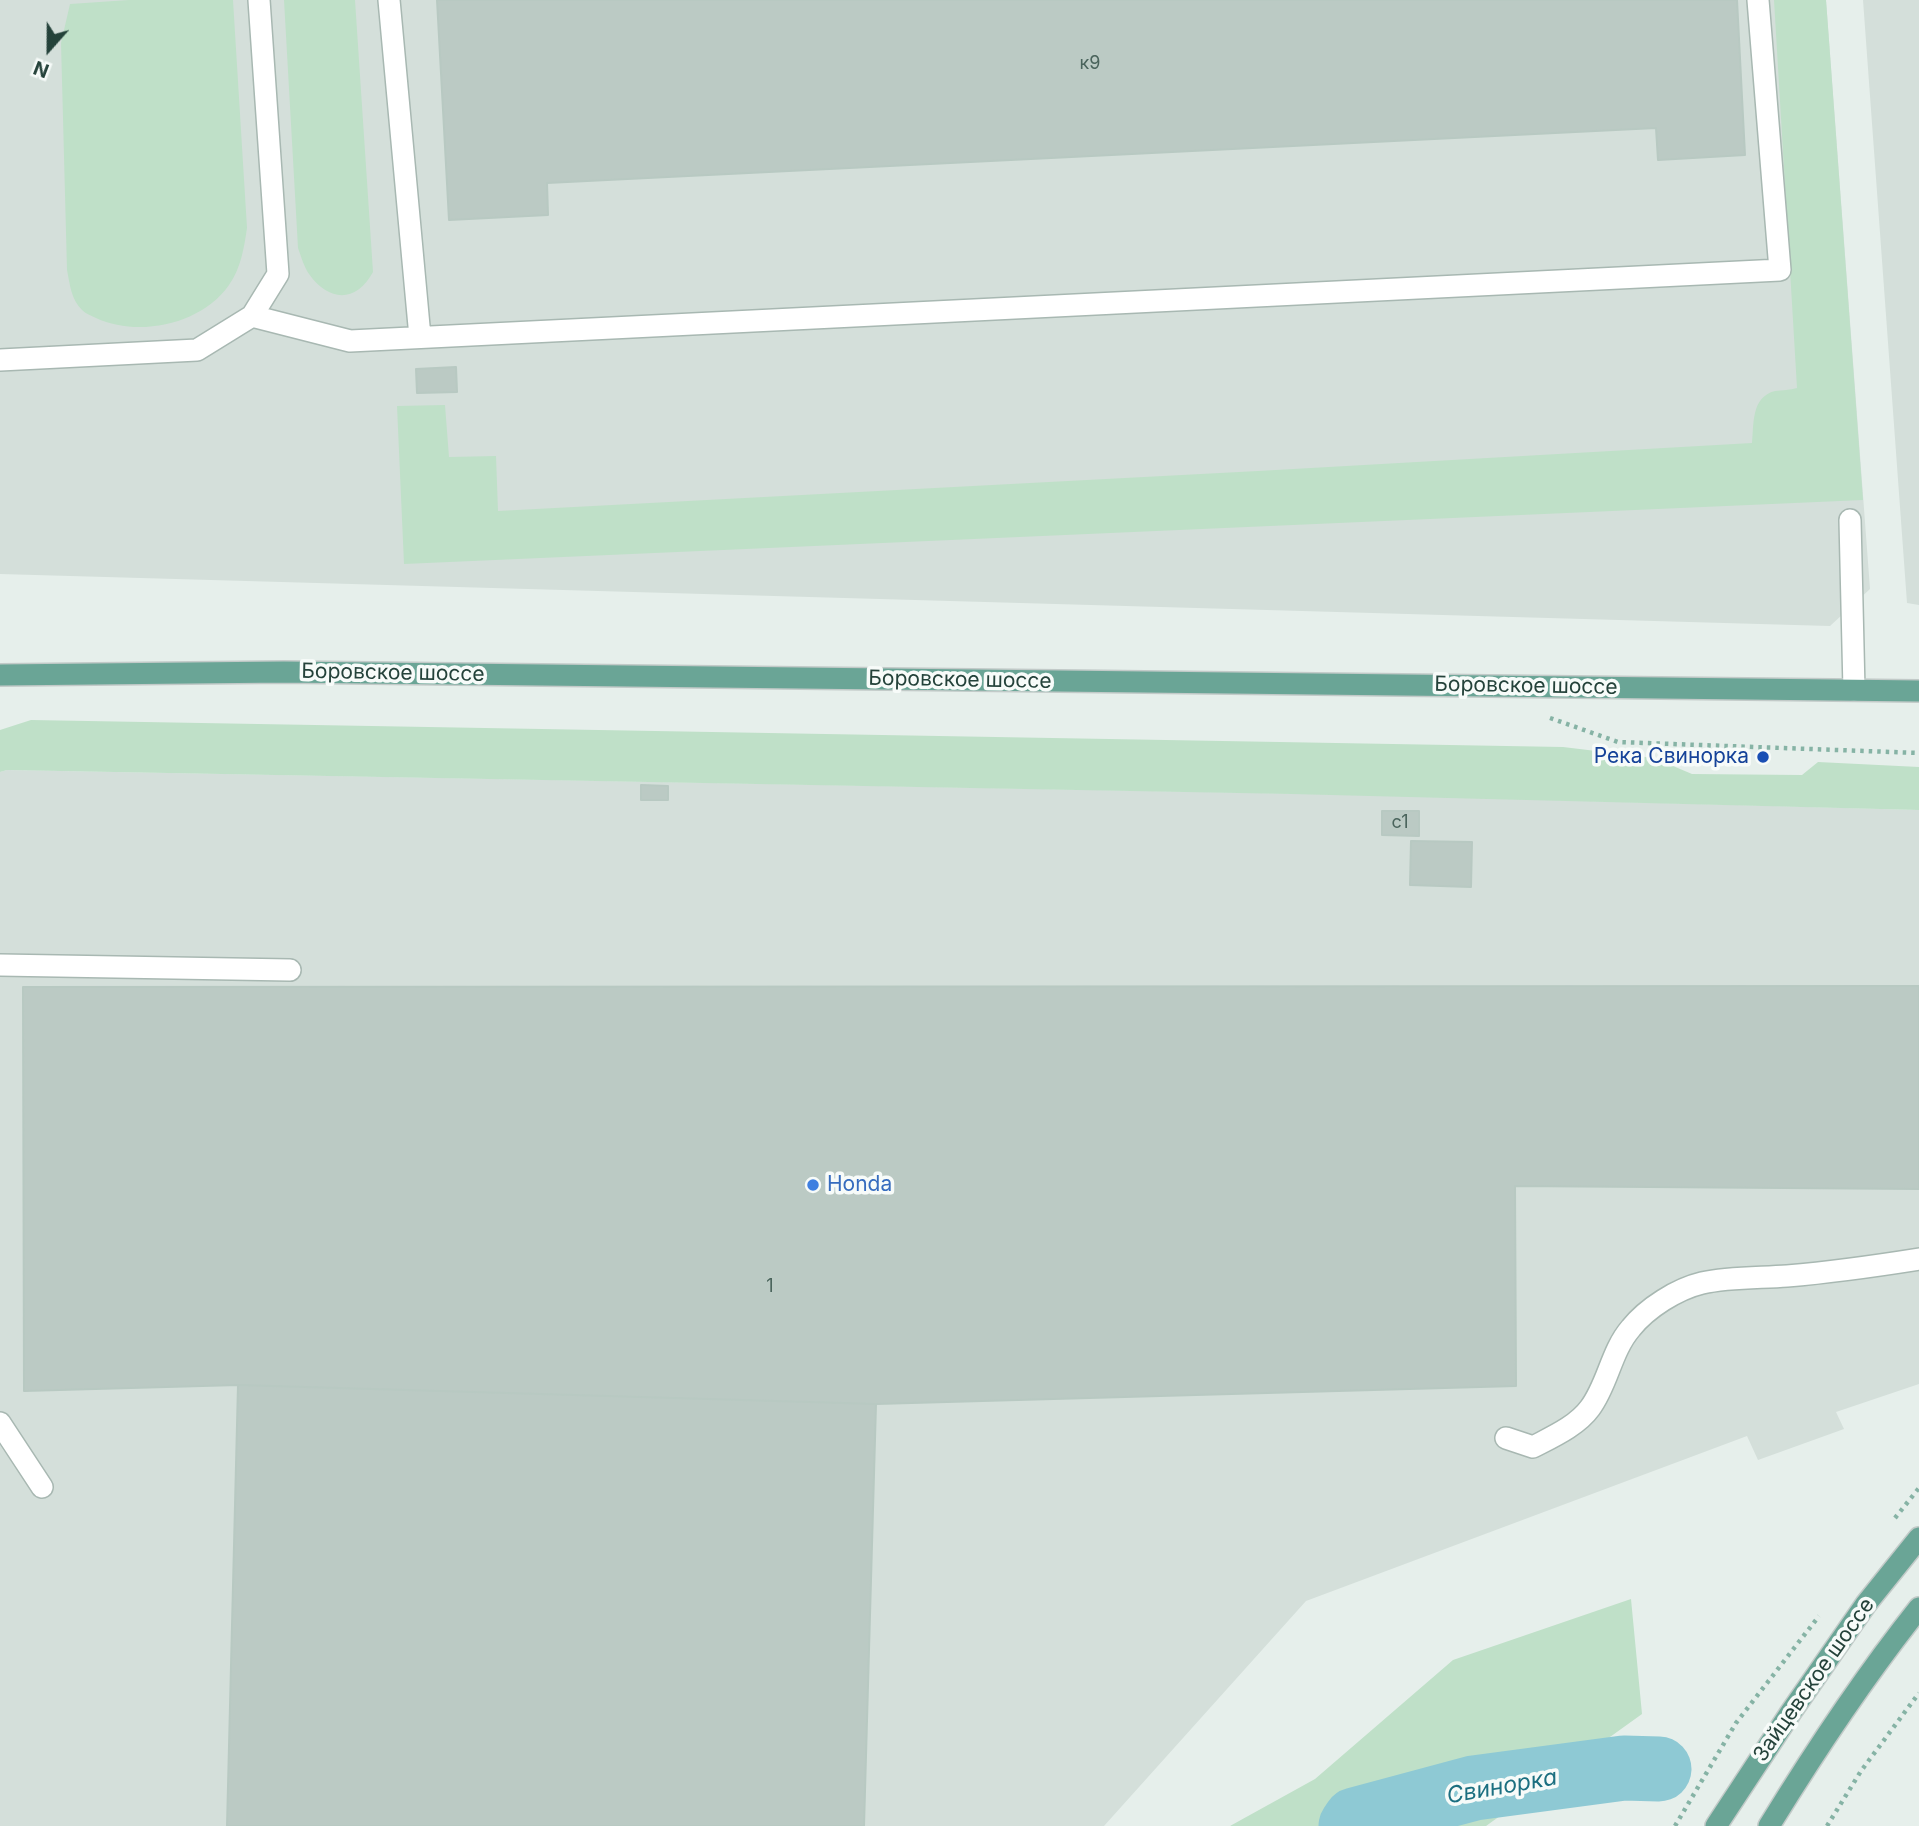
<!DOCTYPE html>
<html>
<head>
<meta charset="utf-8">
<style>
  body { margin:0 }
  #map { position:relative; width:1919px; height:1826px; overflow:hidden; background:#e6efeb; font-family:Inter,sans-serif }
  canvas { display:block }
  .north { position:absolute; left:14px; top:14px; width:70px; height:70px; -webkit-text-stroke:5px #f7fbf9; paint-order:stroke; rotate:201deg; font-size:19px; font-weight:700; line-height:28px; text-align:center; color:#24423a }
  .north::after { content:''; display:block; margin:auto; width:24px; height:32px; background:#24423a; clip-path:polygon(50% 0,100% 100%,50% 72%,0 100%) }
</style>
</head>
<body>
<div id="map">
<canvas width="1919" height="1826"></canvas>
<div class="north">N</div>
</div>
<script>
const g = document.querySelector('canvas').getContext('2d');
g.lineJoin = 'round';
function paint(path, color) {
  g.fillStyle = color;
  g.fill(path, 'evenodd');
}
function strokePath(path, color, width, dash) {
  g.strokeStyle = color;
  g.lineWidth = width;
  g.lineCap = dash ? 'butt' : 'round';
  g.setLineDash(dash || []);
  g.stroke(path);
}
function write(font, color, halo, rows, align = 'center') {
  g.font = font + ' Inter,sans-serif';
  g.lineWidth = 7;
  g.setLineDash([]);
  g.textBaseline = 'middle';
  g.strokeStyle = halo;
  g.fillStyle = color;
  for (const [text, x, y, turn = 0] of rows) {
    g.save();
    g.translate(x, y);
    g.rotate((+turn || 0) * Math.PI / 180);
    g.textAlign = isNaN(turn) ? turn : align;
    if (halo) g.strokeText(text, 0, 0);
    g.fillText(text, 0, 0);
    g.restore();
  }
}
paint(new Path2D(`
  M0,0H1826L1870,589L1830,626L0,574Z
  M1863,0H1919V605L1907,603Z
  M7,770L1370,795L1919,810V1384L1836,1412L1844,1429L1758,1460L1747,1436L1306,1601L1104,1826H0V772Z`), '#d4dfda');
paint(new Path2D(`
  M129,0H233L247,228C244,248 241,268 229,285C202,324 139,338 96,318C92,316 86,314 82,310C71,299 70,285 67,270L61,43L70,4Z
  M284,0H355L373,272C356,303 329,302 309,274C304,267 301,256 298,248Z
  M1774,0H1826L1863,500L404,564L397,406L445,405L449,457L496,456L498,511L1258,471L1752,443C1754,424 1751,397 1775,391C1782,390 1790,390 1797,388Z
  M31,720L1563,747L1654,758L1692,774L1802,775L1818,762L1919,767V810L1291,794L7,770L0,772V730Z
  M1631,1599L1642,1714L1486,1826H1230L1315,1779L1453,1660Z`), '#bfe0c8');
strokePath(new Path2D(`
  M1351,1826L1355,1820L1474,1788L1624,1768L1659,1769`), '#8ec9d4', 65);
const building = new Path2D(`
  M437,0H1737L1745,155L1658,160L1656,128L547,183L548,215L449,220Z
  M456,367L457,392L417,393L416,369Z
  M641,785L668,786V800H641Z
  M1382,811H1419V836L1382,835Z
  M1411,841L1472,842L1471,887L1410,885Z
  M1919,986V1189L1515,1186L1516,1386L876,1404L238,1385L24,1391L23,987Z
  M238,1385L876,1404L864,1826H227Z`);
paint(building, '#bbcac4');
strokePath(building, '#b8c9c2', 2);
const minor = new Path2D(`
  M389,0L420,337
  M252,316L350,341L1780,270L1758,0
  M0,360L197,350L252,316L278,274L259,0
  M1850,520L1854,690
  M0,965L290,970
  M0,1423L42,1487
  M1506,1438L1533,1447C1552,1437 1577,1426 1590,1408C1608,1384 1611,1351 1631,1328C1647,1308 1677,1289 1702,1283C1729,1277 1760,1278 1787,1276C1832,1272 1875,1266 1919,1259`);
const major = new Path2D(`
  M0,675L284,672L1919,691
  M1716,1826L1791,1712L1866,1604L1919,1538
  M1769,1826C1815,1751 1864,1677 1919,1608`);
strokePath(minor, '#a8b8b2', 24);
strokePath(major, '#c2cac8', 24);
strokePath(new Path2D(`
  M1550,718L1618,742L1919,753
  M1895,1518L1919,1488
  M1675,1826L1736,1723L1819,1616
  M1827,1826L1861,1771L1919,1693`), '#86b3a5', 4.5, [3.5, 5]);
strokePath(minor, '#fff', 21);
strokePath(major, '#6aa596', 21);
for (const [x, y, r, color] of [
  [1763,757,7,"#1a4fb4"],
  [813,1185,7,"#3f7fe0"]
]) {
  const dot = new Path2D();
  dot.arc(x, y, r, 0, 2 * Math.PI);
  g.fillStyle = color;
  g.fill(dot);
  strokePath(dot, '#f7fbf9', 2.5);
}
write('18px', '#4a645c', null, [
  ["к9",1090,64],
  ["с1",1400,823],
  ["1",770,1287]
]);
write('21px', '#24423a', '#f7fbf9', [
  ["Боровское шоссе",393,673,1],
  ["Боровское шоссе",960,680,1],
  ["Боровское шоссе",1526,686,1],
  ["Зайцевское шоссе",1814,1680,-55]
]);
write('21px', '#164399', '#f7fbf9', [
  ["Река Свинорка",1749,757]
], 'right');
write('21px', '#366cbe', '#f7fbf9', [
  ["Honda",827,1185]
], 'left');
write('italic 23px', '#1c6f80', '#f7fbf9', [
  ["Свинорка",1502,1787,-10]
]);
</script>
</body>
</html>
